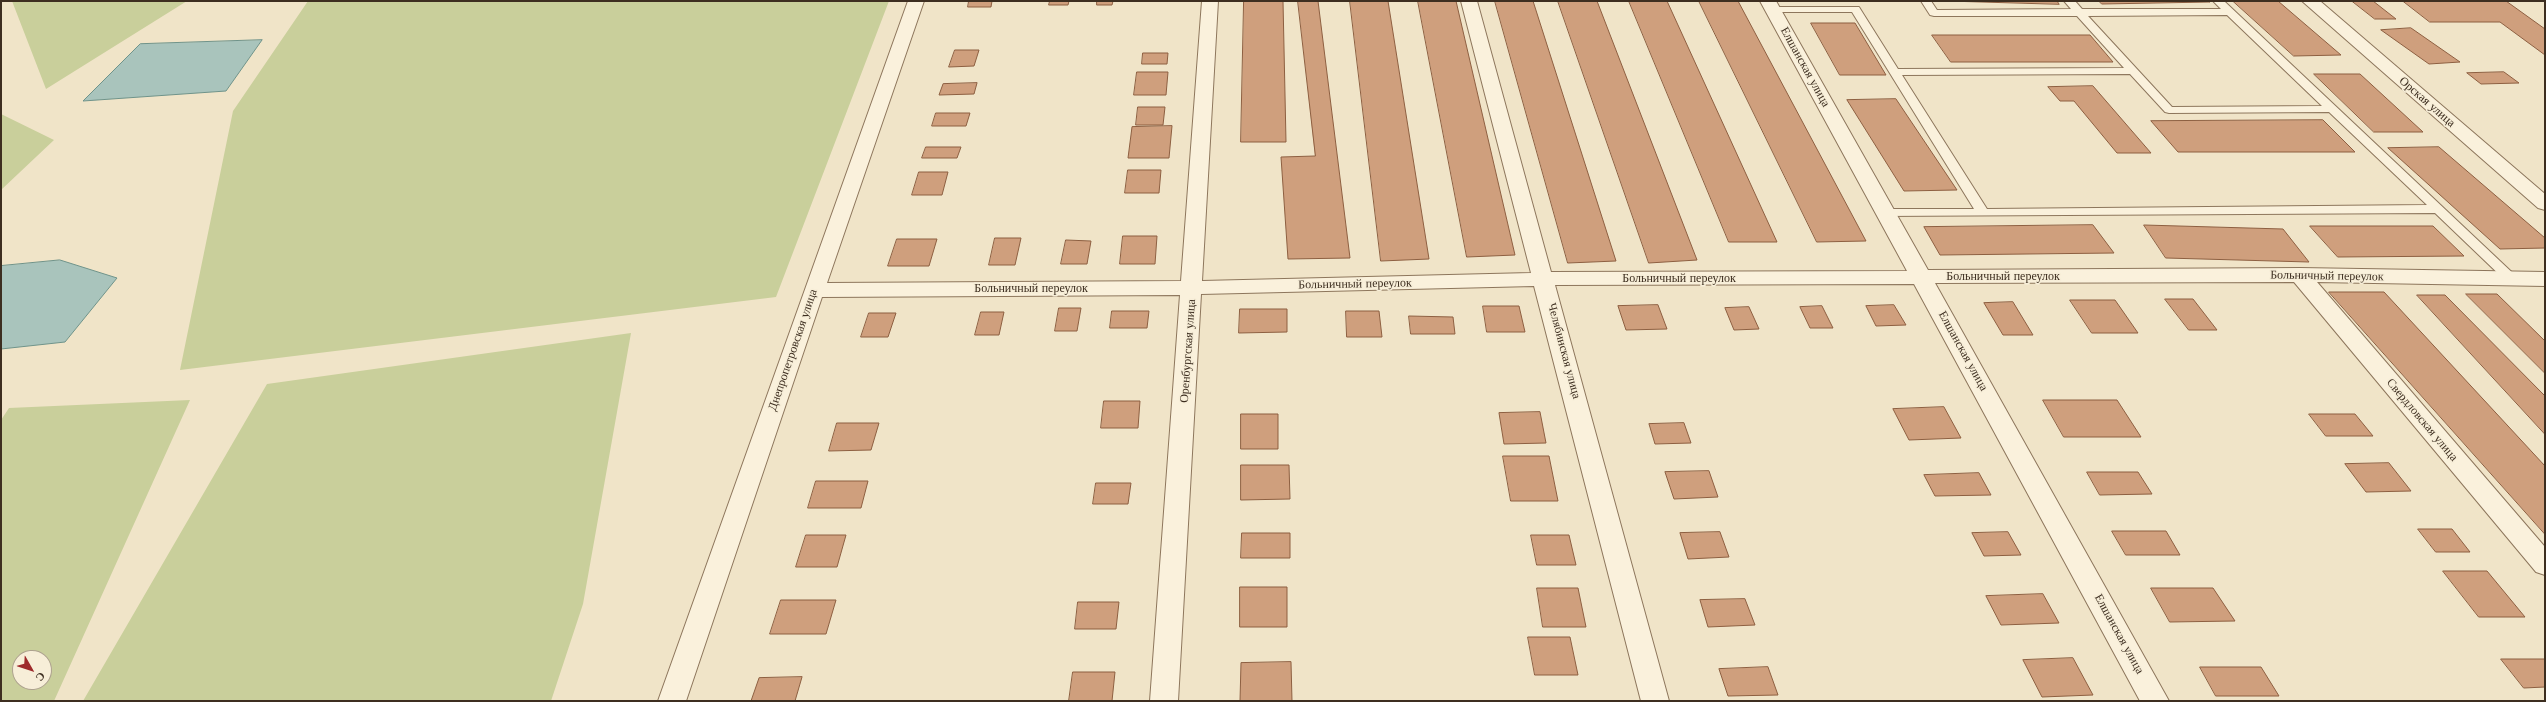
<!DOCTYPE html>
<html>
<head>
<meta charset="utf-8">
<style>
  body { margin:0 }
  #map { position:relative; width:2546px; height:702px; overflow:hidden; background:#f0e4c8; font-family:"Libre Baskerville",serif }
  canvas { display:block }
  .frame { position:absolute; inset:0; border:2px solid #3d2e20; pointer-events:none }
  .north { position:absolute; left:12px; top:650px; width:40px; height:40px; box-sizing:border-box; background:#f7eed8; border:1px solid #ada18e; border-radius:50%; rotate:129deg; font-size:11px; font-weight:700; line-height:16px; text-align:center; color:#3d2e20 }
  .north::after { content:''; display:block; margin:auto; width:14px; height:18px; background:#9e2a2b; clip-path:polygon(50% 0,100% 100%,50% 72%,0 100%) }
</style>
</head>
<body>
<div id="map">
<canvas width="2546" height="702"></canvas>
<div class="frame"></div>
<div class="north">С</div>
</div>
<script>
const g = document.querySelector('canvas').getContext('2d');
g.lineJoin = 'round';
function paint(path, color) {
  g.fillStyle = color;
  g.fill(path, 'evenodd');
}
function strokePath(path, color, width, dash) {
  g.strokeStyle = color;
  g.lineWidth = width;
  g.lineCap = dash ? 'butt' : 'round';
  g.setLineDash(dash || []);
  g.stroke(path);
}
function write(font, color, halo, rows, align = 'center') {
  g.font = font + ' "Libre Baskerville",serif';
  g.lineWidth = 3;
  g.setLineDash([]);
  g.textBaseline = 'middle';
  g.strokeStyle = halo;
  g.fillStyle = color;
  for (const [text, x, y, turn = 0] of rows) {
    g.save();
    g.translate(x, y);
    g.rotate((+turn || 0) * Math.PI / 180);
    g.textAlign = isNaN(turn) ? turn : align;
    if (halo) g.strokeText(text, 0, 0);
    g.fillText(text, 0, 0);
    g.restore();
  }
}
paint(new Path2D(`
  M12,1H187L46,89Z
  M308,1H889L776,297L180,370L233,111Z
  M1,114L54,140L1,190Z
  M631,333L583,604L551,701H83L267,384Z
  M190,400L54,701H1V420L9,408ZM20,658H44V682H20Z`), '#c9cf9b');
const water = new Path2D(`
  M262,40L226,91L83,101L140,44Z
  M60,260L117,278L65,342L1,349V266Z`);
paint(water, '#a9c4bc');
strokePath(water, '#6f938a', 1);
const building = new Path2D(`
  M969,1H992L991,7H968Z
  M1050,1H1069L1068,5H1049Z
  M1097,1H1113L1112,5H1097Z
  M1244,1H1283L1286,142H1241Z
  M1298,1H1318L1350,258L1288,259L1281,157L1315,156Z
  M1350,1H1388L1429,259L1381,261Z
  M1418,1H1456L1515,255L1467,257Z
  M1495,1H1533L1616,261L1568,263Z
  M1558,1H1597L1697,260L1649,263Z
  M1629,1H1667L1777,242H1729Z
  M1699,1H1738L1866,241L1817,242Z
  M1948,1H2057L2059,4Z
  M2099,1H2208L2210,2L2102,4Z
  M2233,1H2278L2341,55L2294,56Z
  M2352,1H2373L2396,19H2375Z
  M2403,1H2506L2545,29V55L2500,22H2430Z
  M1811,23H1855L1886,75H1840Z
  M2411,28L2460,62L2429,64L2381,30Z
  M1932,35H2090L2113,62H1951Z
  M955,50H979L974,66L949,67Z
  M1143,53H1168L1167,64H1142Z
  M1137,72H1168L1166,95H1134Z
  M2504,72L2519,83L2481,84L2467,73Z
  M2314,74H2360L2423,132H2374Z
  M977,83L974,94L939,95L943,84Z
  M2093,86L2151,153H2117L2074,101H2060L2048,87Z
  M1896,99L1957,190L1904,191L1847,100Z
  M1138,107H1165L1163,125H1136Z
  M936,113H970L966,126H932Z
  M2323,120L2355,152H2178L2151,121Z
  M1172,126L1169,158H1128L1132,127Z
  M926,147H961L957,158H922Z
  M2439,147L2545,238V248L2500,249L2388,148Z
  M1128,170H1161L1159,193H1125Z
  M919,172H948L942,195H912Z
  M2093,225L2114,253L1940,255L1924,227Z
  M2144,225L2283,229L2309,262L2166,258Z
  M2310,226H2433L2464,256L2338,257Z
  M1123,236H1157L1155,264H1120Z
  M995,238H1021L1015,265H989Z
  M897,239H937L929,266H888Z
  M1066,240L1091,241L1087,264H1061Z
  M2329,292H2384L2545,466V534Z
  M2466,294H2497L2545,341V373Z
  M2417,295H2445L2545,396V434Z
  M2165,299H2193L2217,330H2189Z
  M2070,300H2115L2138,333H2092Z
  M2013,302L2033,335H2003L1984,303Z
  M1658,305L1667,329L1626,330L1618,306Z
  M1894,305L1906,325L1876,326L1866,306Z
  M1483,306H1519L1525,332H1487Z
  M1822,306L1833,328H1810L1800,307Z
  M1749,307L1759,329L1734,330L1725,308Z
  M1059,308H1081L1077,331H1055Z
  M1240,309H1287V332L1239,333Z
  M1112,311H1149L1147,328H1110Z
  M1346,311H1379L1382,337H1347Z
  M981,312H1004L999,335H975Z
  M869,313H896L888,337H861Z
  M1409,316L1453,317L1455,334H1411Z
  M2043,400H2117L2141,437H2064Z
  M1104,401H1140L1138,428H1101Z
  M1944,407L1961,438L1909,440L1893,409Z
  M1540,412L1546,443L1504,444L1499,413Z
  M1241,414H1278V449H1241Z
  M2309,414H2355L2373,436H2326Z
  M837,423H879L871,450L829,451Z
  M1684,423L1691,443L1655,444L1649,424Z
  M1503,456H1549L1558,501H1511Z
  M2389,463L2411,491L2366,492L2345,464Z
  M1241,465H1289L1290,499L1241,500Z
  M1709,471L1718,497L1674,499L1665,472Z
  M2087,472H2138L2152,494L2100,495Z
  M1979,473L1991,495L1935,496L1924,475Z
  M816,481H868L861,508H808Z
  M1096,483H1131L1128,504H1093Z
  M2418,529H2452L2470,552H2436Z
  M2112,531H2166L2180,555H2126Z
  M1720,532L1729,557L1688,559L1680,533Z
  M2008,532L2021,555L1984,556L1972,533Z
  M1242,533H1290V558H1241Z
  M806,535H846L837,567H796Z
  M1531,535H1569L1576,565H1537Z
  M2443,571H2487L2525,617H2479Z
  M1240,587H1287V627H1240Z
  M1537,588H1578L1586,627H1543Z
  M2151,588H2213L2235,621L2170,622Z
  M2043,594L2059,623L2001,625L1986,596Z
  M1745,599L1755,625L1708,627L1700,600Z
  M781,600H836L826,634H770Z
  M1078,602H1119L1116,629H1075Z
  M1528,637H1570L1578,675H1535Z
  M2073,658L2093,695L2042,697L2023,660Z
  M2501,659H2545V687L2524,688Z
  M1291,662L1292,701H1240L1241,663Z
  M1768,667L1778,695L1728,696L1719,669Z
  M2200,667H2261L2279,696H2216Z
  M1073,672H1115L1112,701H1069Z
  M802,677L795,701H751L759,678Z`);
paint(building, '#cf9f7d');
strokePath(building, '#8d5f41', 1);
const lane = new Path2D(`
  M1921,1H1931L1937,10L2071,9L2064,1H2075L2082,9H2221L2213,1H2224L2518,278L2516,281H2506L2435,213L1882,216L1880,213L1886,209H1974L1852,12H1773L1769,11V7H1859L1898,69L2124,68L2077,16H1934L1930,15ZM2227,15L2322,106L2172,107L2088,16ZM2130,74L2165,112L2169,113L2329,112L2427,205L1987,209L1902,75Z`);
const street = new Path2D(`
  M908,1H924L827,283L1181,281L1202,1H1218L1202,281L1531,273L1461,1H1477L1551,272L1907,271L1760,1H1776L1928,270L2300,268L2545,272V286L2317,282L2545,547V575L2536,572L2294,282L1935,283L2169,701H2140L1914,284L1555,285L1669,701H1641L1534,286L1201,294L1178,701H1150L1180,295L822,297L686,701H658Z
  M2302,1H2320L2545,194V210L2538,208Z`);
strokePath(lane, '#8d765c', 2);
strokePath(street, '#8d765c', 2);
paint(lane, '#faf1dc');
paint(street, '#faf1dc');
write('12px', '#3d2e20', '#f7eed8', [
  ["Елшанская улица",1805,67,61],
  ["Орская улица",2427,102,41],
  ["Больничный переулок",2327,276,1],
  ["Больничный переулок",2003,277],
  ["Больничный переулок",1679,279],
  ["Больничный переулок",1355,284,-1],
  ["Больничный переулок",1031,289],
  ["Днепропетровская улица",793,350,-71],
  ["Оренбургская улица",1188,351,-86],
  ["Челябинская улица",1564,351,75],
  ["Елшанская улица",1963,351,61],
  ["Свердловская улица",2422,420,50],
  ["Елшанская улица",2119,634,61]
]);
</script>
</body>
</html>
